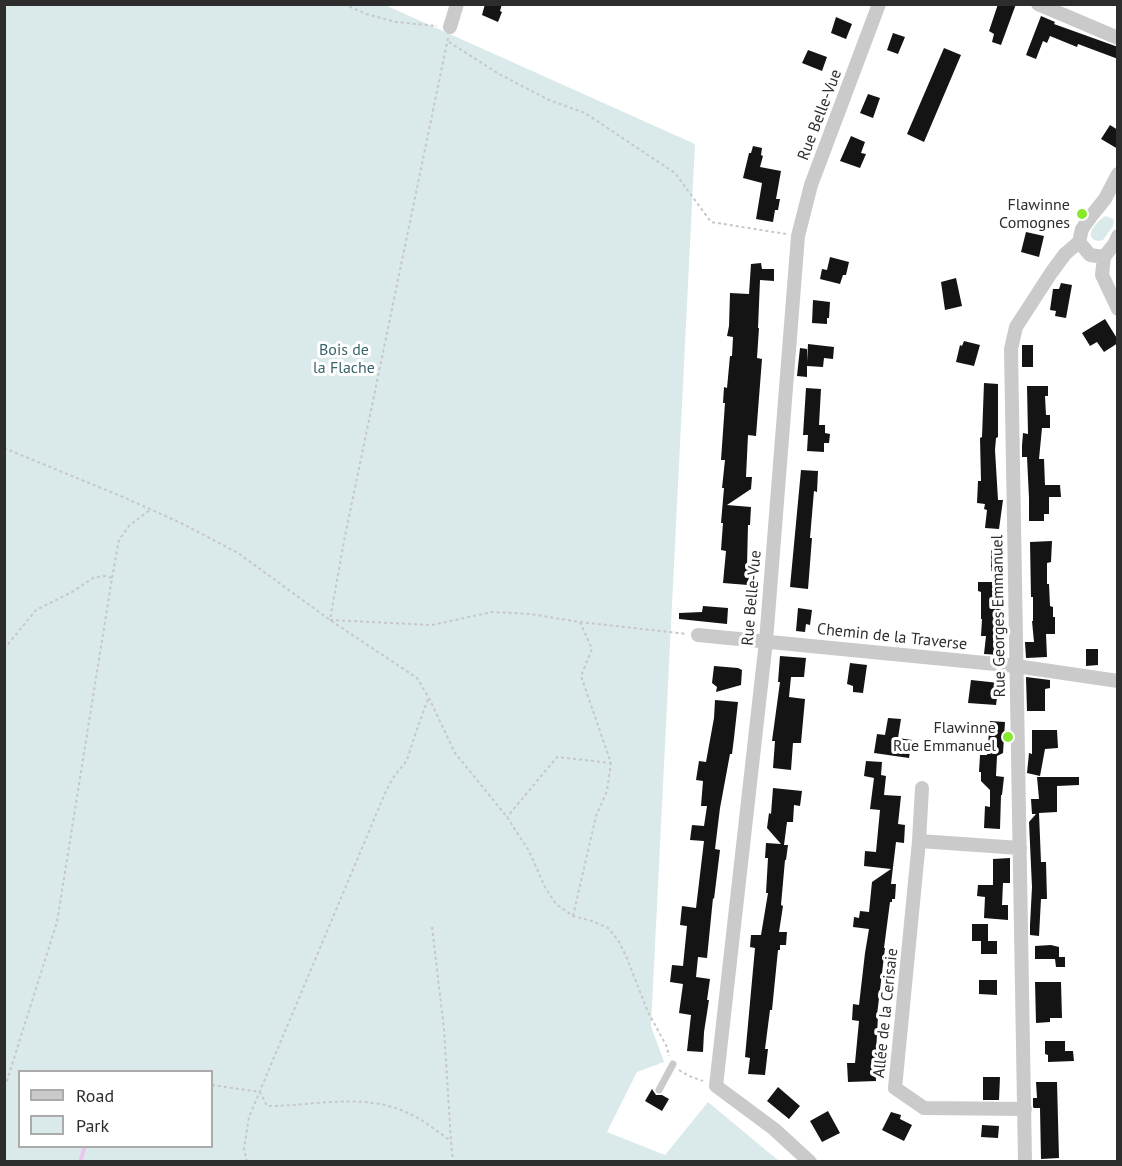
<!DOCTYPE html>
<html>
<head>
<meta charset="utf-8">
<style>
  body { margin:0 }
  #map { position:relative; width:1122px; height:1166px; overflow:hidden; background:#fff; font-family:"PT Sans",sans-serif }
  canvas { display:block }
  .frame { position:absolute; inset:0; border:6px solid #2d2d2d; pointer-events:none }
  .legend { position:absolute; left:18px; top:1070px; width:195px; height:78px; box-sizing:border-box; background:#fff; border:2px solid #ababab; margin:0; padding:8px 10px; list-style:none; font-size:18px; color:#2d2d2d }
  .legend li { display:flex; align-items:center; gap:12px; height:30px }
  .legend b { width:30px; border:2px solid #ababab }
</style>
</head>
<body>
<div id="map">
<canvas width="1122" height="1166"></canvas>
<div class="frame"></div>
<ul class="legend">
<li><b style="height:8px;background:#cacaca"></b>Road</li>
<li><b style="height:16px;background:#daeaeb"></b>Park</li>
</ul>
</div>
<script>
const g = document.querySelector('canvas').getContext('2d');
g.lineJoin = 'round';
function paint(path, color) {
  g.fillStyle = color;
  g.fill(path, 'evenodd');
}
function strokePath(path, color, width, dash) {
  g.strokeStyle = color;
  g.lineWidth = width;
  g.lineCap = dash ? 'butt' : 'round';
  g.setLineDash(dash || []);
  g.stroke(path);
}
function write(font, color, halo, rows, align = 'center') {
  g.font = font + ' "PT Sans",sans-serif';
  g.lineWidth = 6;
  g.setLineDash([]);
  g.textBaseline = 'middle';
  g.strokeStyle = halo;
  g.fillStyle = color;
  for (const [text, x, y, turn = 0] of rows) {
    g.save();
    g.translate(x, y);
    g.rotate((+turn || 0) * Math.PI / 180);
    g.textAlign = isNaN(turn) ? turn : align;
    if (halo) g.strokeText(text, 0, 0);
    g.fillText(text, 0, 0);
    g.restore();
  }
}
paint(new Path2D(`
  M5,5H385L695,144L651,1026L664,1062L637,1072L607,1132L665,1155L708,1102L779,1161L5,1162ZM20,1072H212V1146H20Z
  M1106,216L1113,219L1114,222L1113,226L1103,240L1099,241L1094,240C1092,238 1090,237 1091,232C1093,226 1101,218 1106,216Z`), '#daeaeb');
strokePath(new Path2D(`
  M80,1162L85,1146`), '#ebc6ec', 4);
paint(new Path2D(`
  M485,4H502L500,11L502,12L498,22L482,15Z
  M998,4H1016L1001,45L992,42L994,34L989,31Z
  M1041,16L1055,22L1054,24L1118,47V59L1078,44L1077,47L1050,36L1047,43L1043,41L1036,59L1026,55Z
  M836,17L852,24L846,39L831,33Z
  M893,33L905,37L898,54L887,50Z
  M944,48L961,55L924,142L907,134Z
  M808,50L827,57L822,71L802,63Z
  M868,94L880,98L873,118L860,113Z
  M1110,125L1118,130V149L1101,139Z
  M851,136L865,142L861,153L866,154L860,168L840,161Z
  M753,146L762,148L761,155L763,156L760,167L781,171L776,199H780L778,210H775L773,222L756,219L762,183L743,178L749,153H751Z
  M1026,232L1044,236L1039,257L1021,252Z
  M830,257L849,262L846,275H843L840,284L820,279L822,269L827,270Z
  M761,263L762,269H774V281L760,280L758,328H759L757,358L762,359L756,436L748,435L746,477H752L751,489L727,505L751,507L750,525H748L747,566H750L748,585L723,583L726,551L721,550L723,523H721L724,488H722L725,460H721L725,403H723L724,387L727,388L730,356H732L733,337L727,336L729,326L730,293L749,294L751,264Z
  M956,278L962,306L945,310L941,282Z
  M1061,283L1072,285L1066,318L1055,316L1056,311L1050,310L1053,289H1059Z
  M813,300L830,302L829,318H827V324L812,323Z
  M1105,319L1118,340V343L1104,352L1097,342L1090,346L1082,333Z
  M964,341L980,345L974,366L956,362L960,345L962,346Z
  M808,344L834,347L833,359L824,358L823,367L807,366V377L797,376L800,348L807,349V362Z
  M1022,345H1033V367H1022Z
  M984,383L998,384V437L996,438L995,450L998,500H1003L999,529L985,528L987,510L984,509L985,504L977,503L978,481H981L980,438L982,437Z
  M1027,386H1048V396H1045L1046,415H1050V428H1042L1039,459H1044L1045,485H1060L1061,497H1049V514H1044V521H1029V498L1027,457H1022V446L1023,433L1028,434Z
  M806,388L821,389L819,425H825V433L830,434L829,443H824V452L807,451L808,435H803Z
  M801,470L818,471L817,492L814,491L810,538H812L808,589L790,587Z
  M1052,541L1051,562L1047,563V584H1049L1050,606L1053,607V617H1055V634H1046L1047,657L1026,658L1025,642H1034L1032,621H1033V597H1031L1030,542Z
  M991,550H1004L1005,571H991Z
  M978,582H994V592H996L997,607L1001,606V625H1004V637H1001L999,655L984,654L986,636H981L982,619H981V592L978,591Z
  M703,606L728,608L727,624L679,619V613L702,612Z
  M798,608L812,610L810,625L806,624L805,632L796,631Z
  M1086,649H1098V665L1086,666Z
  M780,656L806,658L804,677H791L789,697L805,699L801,743H793L791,770L773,768L775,741H772L780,682H778Z
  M850,663L867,665L863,693L853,692V686L847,684Z
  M714,666L738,668L742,670L741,685L716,692L717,687L712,683Z
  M1026,677L1050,680V688L1045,689V711H1027Z
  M971,680L999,683L996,705L968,703Z
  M715,700L738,702L734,738L732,754H730L720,808L715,849L720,850L714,899L713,898L707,958L698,957L696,977L710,979L707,1000H709L704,1032L703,1052L687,1051L691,1015L679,1013L683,984L670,982L672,965L683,966L687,926L680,925L682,906L696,908L704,841L690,840L692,825L704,826L707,806H701L703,781L696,780L699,761L706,762L714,718Z
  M888,718L901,719L898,738L912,740L909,758L874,753L877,734L885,735Z
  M990,721L1005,722L1003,753L997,756L996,776L1004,777L1002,795H1001L1000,829L984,828L985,806L990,807V790L981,781V772H979L980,755H987Z
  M1032,730H1057L1058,748L1045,749L1040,776L1027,773L1029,753L1032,754Z
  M866,761L882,762L881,775L886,776L884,795L901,796L898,824L905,825L904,843L896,842L891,884H896L895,899H892V902H890L884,948H885L877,1015L878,1016L876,1053H875L876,1081L848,1082L847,1063H855L859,1021L852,1020L853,1004L859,1005L865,953L869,929L853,927L854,917L859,918L860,911L869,912L872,882L891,869L864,866L865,851L876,852L880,810L870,809L874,778L864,776Z
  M1037,777H1079V785L1057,786V812L1039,813L1041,862H1046L1047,899H1041L1039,936L1030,935V925L1032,887L1029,822L1036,814H1032L1031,799H1039Z
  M773,788L802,791L800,806L794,805L793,822H787L784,845H788L786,860H785L781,905L783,906L779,932H787L786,945H780V950H778L772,1010H770L765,1049H768L765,1075L748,1074L750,1058L745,1057L755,948L750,947L751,935H761L768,893H766L768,858H765L766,843L781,844L767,828L769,813L771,814Z
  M1010,858V883H1003L1002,905H1008V920L984,918L985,897L977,896L978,885H993V859Z
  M972,924H988V941H997V954H981V941H972Z
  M1051,945L1059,947V957H1065V967H1056L1055,959H1035V946Z
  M979,980H997V995L979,994Z
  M1035,982H1061L1062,1018H1050V1022L1036,1023Z
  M1045,1041H1065V1051H1073L1074,1061L1048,1062V1055L1045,1054Z
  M983,1077H1000L999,1100H983Z
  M1036,1082H1057L1059,1158L1041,1159L1040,1108H1034L1033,1107V1098H1037Z
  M778,1087L800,1106L789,1119L767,1101Z
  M652,1089L656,1095H662L669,1099L662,1111L645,1101Z
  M828,1111L840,1133L822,1142L810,1121Z
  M891,1112L901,1115L900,1119L912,1125L904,1141L882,1130Z
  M982,1125L999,1126L998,1138L981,1137Z`), '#141414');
strokePath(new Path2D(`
  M344,4L366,14L396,22L437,26
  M448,38L344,541L330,620L432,625L492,612L530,614L580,622L592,649L581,676L611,763L557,757L507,817
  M449,42L499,74L549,100L585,113L675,173L711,222L786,234
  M4,448L123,497L181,523L238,553L330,620L417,678L429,698L455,753L507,817L529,851L545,887L556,904L573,916L592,921L608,928L618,940L626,956L648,1012L667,1047L669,1056
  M112,578L119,540L129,526L151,509
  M580,622L687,634
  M4,649L36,610L72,592L93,578L105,576L112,578L57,922L4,1090
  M573,916L596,816L607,791L611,763
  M432,927L444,1029L451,1141L453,1162
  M679,1070L689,1076L703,1081
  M212,1085L260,1092L267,1106C315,1106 363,1092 408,1113C422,1119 438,1132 451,1141
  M247,1162L244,1149L249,1117L386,791L393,778L407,760L416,732L428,699`), '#c7c7c7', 2, [3, 3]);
strokePath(new Path2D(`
  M659,1090L673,1064`), '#cacaca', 7);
strokePath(new Path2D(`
  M1038,4L1118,38
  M450,27L457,4
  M1079,242L1090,255L1104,257
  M1104,257L1102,275L1118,309
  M1104,257L1115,243L1118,236
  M698,635L1016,666L1118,681
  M922,788L919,841L895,1088L924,1108L1025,1109
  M919,841L1020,848
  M810,1162L774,1129L716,1086L766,641L798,236L811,185L879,4
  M1025,1162L1011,349L1016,327L1051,273L1065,254L1079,242L1082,229L1092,215L1105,199L1118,174`), '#cacaca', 14);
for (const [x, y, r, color] of [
  [1082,214,6,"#86e92a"],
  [1008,737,6,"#86e92a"]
]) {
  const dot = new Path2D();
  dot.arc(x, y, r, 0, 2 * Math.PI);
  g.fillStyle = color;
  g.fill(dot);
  strokePath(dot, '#fff', 2);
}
write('16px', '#2d2d2d', '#fff', [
  ["Rue Belle-Vue",820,115,-69],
  ["Rue Belle-Vue",752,598,-85],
  ["Rue Georges Emmanuel",999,616,-91],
  ["Chemin de la Traverse",892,637,6],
  ["Allée de la Cerisaie",886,1013,-84]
]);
write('16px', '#2d2d2d', '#fff', [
  ["Flawinne",1070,205],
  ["Comognes",1070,223],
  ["Flawinne",996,728],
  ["Rue Emmanuel",996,746]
], 'right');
write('16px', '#3a646a', '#fff', [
  ["Bois de",344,350],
  ["la Flache",344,368]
]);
</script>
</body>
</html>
